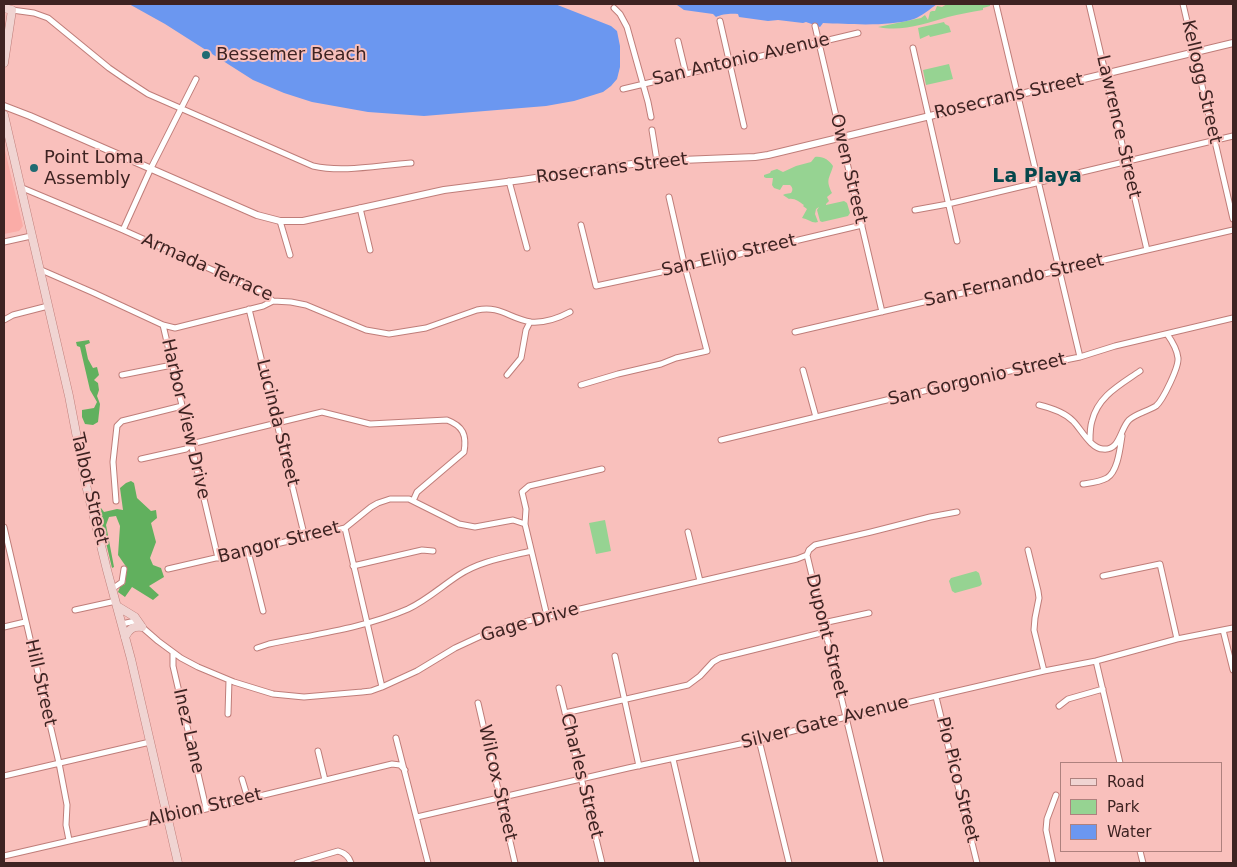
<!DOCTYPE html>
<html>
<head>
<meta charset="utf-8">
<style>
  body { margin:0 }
  #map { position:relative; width:1237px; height:867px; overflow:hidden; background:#f9c0bc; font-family:"DejaVu Sans",sans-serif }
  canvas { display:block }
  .frame { position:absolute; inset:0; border:5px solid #3e2322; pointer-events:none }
  .legend { position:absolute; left:1060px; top:762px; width:162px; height:90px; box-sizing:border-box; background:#f9c0bc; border:1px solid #ae817e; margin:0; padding:6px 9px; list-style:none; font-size:15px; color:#3e2322 }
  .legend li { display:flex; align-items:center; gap:10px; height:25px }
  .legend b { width:25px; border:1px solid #ae817e }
</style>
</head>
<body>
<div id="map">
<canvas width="1237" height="867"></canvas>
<div class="frame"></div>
<ul class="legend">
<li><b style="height:6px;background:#f0d4d2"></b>Road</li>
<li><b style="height:14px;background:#96d392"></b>Park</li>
<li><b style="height:14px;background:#6b97f0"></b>Water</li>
</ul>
</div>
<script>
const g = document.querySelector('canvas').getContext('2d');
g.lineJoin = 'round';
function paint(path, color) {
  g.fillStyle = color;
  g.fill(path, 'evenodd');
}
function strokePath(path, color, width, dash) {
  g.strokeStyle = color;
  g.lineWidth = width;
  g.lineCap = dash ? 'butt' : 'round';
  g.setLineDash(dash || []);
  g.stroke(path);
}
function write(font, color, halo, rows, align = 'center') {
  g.font = font + ' "DejaVu Sans",sans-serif';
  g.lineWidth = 4;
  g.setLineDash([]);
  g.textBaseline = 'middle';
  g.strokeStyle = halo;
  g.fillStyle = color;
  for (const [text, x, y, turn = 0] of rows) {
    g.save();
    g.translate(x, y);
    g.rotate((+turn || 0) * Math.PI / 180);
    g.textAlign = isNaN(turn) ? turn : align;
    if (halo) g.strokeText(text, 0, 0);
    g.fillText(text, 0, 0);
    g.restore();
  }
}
paint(new Path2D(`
  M4,146L23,226L19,231L4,234Z`), '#faaca7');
paint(new Path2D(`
  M947,4H990V6L983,8V10C971,12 959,14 948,17C925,24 901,32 878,27L921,18L925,15L928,20L930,12L932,11H935L937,6L942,7Z
  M944,22L945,24L949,26L951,32L930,37L929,35L920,39L918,28Z
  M949,64L953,79L926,85L923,70Z
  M815,157C823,156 829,160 833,166C830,178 825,179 832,193L827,197L829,201L826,204V205L844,201L847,203L850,213L848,216L822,222L820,221L817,210L819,207L816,209L815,214L818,222C813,224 808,219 802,218L807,209L803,206L804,205C799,202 795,198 789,199L783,195L785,194L791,193C793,190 793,188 790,185H783L780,190L774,188L772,185L773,178H766L764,177V175L770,173L771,171L777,169L783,172L796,166L811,162Z
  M605,520L611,551L596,554L589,523Z
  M976,571L979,573L982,584L980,586L955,593L952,591L949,581L951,578Z`), '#96d392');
paint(new Path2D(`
  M89,340L90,343L85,345L88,359L93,368L97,367L99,375L94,380L98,383L99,390L97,396L100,404L98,422L93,425L85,424L82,417V410L94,408L97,402L90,390L80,347L77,346L76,342Z
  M131,481L134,483L137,498L151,511L156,510L157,518L151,523L156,542L150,558L153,565L161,568L164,577L149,586L159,595L153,600L132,587L125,597L118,592L120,587L125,584L127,568L118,555L120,526L116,516L109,517L106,525L114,567L112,568L98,509L101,508L104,512L117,509L123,510L120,488L126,483Z`), '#61b05e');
paint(new Path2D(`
  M129,4H555L611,26L617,31L620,46V67L617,79L611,86L603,92L574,101L546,106L424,116L368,112L312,102L284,93L253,80L165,24Z
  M669,4H937C930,9 922,16 914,19C888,27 849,24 823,23L820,27L806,22L803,23L778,20L768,21L739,17L738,14C732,13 721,14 716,17L713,14L684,10L677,5Z`), '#6b97f0');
const minor = new Path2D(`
  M996,4L1080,357
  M1089,4L1147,250
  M1183,4L1233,219
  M614,8L620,14L627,27L648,102L651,117
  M12,10L34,13L48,18L109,68L125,79L148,94L313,166C344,173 379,165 411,163
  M720,21L744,126
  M815,26L882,312
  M678,41L686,74
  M913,48L957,241
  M623,89L858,33
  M652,130L657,161
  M509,181L527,248
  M20,187L123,230L264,293L273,301L291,302L306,305L366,330L389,334L426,328L477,310C500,305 510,319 531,322C545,323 557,319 570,312
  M360,208L370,250
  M915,210L948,204L1233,136
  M280,221L290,255
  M581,225L596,286L685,267L862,225
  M123,230L151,168L196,79
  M4,242L31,236
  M39,269L94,293L163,325L175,328L263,306L273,301
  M249,309L305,538
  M4,320L13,315L48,306
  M163,325L218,558
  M795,332L1233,230
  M803,370L816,417
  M122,375L172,365
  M507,375L521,358L526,330L530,322
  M581,385L618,374L661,364L676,358L707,351L685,267L669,197
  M1039,405C1052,408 1064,412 1073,421C1081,429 1091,449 1103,449C1120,451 1120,429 1129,420C1135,414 1148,411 1156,406C1163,400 1179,367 1178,358C1177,349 1172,341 1167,334
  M721,440L990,375L1080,357L1115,346L1233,318
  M1090,441C1090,434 1090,427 1092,421C1098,396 1120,385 1140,371
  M191,444L322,412L370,424L447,420C463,426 467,435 464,452L417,492L413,501
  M141,459L186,449L191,444
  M1083,484C1090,483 1100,482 1107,478C1118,471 1120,448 1122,436
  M116,501L113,462L117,426L122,421L182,406
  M4,527L59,763L67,805L66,825L69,840
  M345,528L382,687
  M688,532L700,581
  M1028,550L1038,591L1039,598L1035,618L1034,630L1044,671
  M248,551L263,611
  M807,555L881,863
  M353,566L422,550L433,551
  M168,569L345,528L371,507L378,503L390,499H409L459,524L475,527L513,520L525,524
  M1103,576L1160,564L1177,639
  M112,589L122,582L124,569
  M75,610L116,601
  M547,616L525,524L526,509L522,492L529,486L602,469
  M823,623L869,613
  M122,624L135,621L158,641L181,658L198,667L234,682L273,694L304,697L362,692L371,691L382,687L417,671L455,648L483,635L528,621L797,559L807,555L809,550L815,545L871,532L930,517L957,512
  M4,627L25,622
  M1223,630L1233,670
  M257,648L269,644C316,634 364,628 408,609C427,600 442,586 459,575C480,561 507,557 531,551
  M173,653V666L206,808
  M615,656L639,766
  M1096,661L1120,763
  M559,688L602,863
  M936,697L977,863
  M478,703L515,863
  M1059,706L1068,699L1103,689
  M565,713L688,685L700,676L713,662L720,658L825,632
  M228,714L229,680
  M396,738L428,863
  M759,740L789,863
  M318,751L325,780
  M673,759L697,863
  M4,776L150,742
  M242,779L248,799
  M417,817L628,768L759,740L846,717L1044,671L1096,661L1177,639L1233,628
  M1140,851L1143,863
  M4,856L177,816L392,764L400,765L405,770
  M297,863L338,851C345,853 349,856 351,863
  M1053,863L1046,830L1047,819L1056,795`);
const tertiary = new Path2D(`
  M4,106L30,116L257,215L280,221H303L444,190L522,180L616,166L657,161L755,157L768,155L1233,43`);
const secondary = new Path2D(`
  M4,8L12,10L4,63
  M4,115L69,396L86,485L107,570L131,659L178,863
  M117,606L135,617L142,627
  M125,637C129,629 133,626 142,627`);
strokePath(minor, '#bf7d79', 7);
strokePath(tertiary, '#bf7d79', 8);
strokePath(secondary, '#bf7d79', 9);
strokePath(minor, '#fff', 5);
strokePath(tertiary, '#fff', 6);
strokePath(secondary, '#f0d4d2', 8);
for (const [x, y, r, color] of [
  [206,55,5,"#206b72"],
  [34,168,5,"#206b72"]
]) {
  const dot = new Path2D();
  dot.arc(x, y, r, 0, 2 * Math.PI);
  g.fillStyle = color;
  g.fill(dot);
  strokePath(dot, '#f9c0bc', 2);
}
write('18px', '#3e2322', '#f9c0bc', [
  ["Bessemer Beach",216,55],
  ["Point Loma",44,158],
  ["Assembly",44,179]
], 'left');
write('18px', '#3e2322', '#f9c0bc', [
  ["San Antonio Avenue",741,60,-13],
  ["Kellogg Street",1201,82,77],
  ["Rosecrans Street",1009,97,-13],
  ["Lawrence Street",1118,127,77],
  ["Rosecrans Street",612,169,-7],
  ["Owen Street",848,169,77],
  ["San Elijo Street",729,256,-13],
  ["Armada Terrace",207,268,24],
  ["San Fernando Street",1014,281,-13],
  ["San Gorgonio Street",977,380,-13],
  ["Harbor View Drive",185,419,77],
  ["Lucinda Street",277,423,76],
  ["Talbot Street",89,489,77],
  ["Bangor Street",279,543,-14],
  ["Gage Drive",530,623,-16],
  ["Dupont Street",826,636,76],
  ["Hill Street",40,683,77],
  ["Silver Gate Avenue",825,723,-14],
  ["Inez Lane",188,731,77],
  ["Charles Street",581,776,76],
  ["Pio Pico Street",957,780,76],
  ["Wilcox Street",497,783,77],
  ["Albion Street",205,808,-13]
]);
write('bold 19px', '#05474c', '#f9c0bc', [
  ["La Playa",1037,177]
]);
</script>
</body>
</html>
